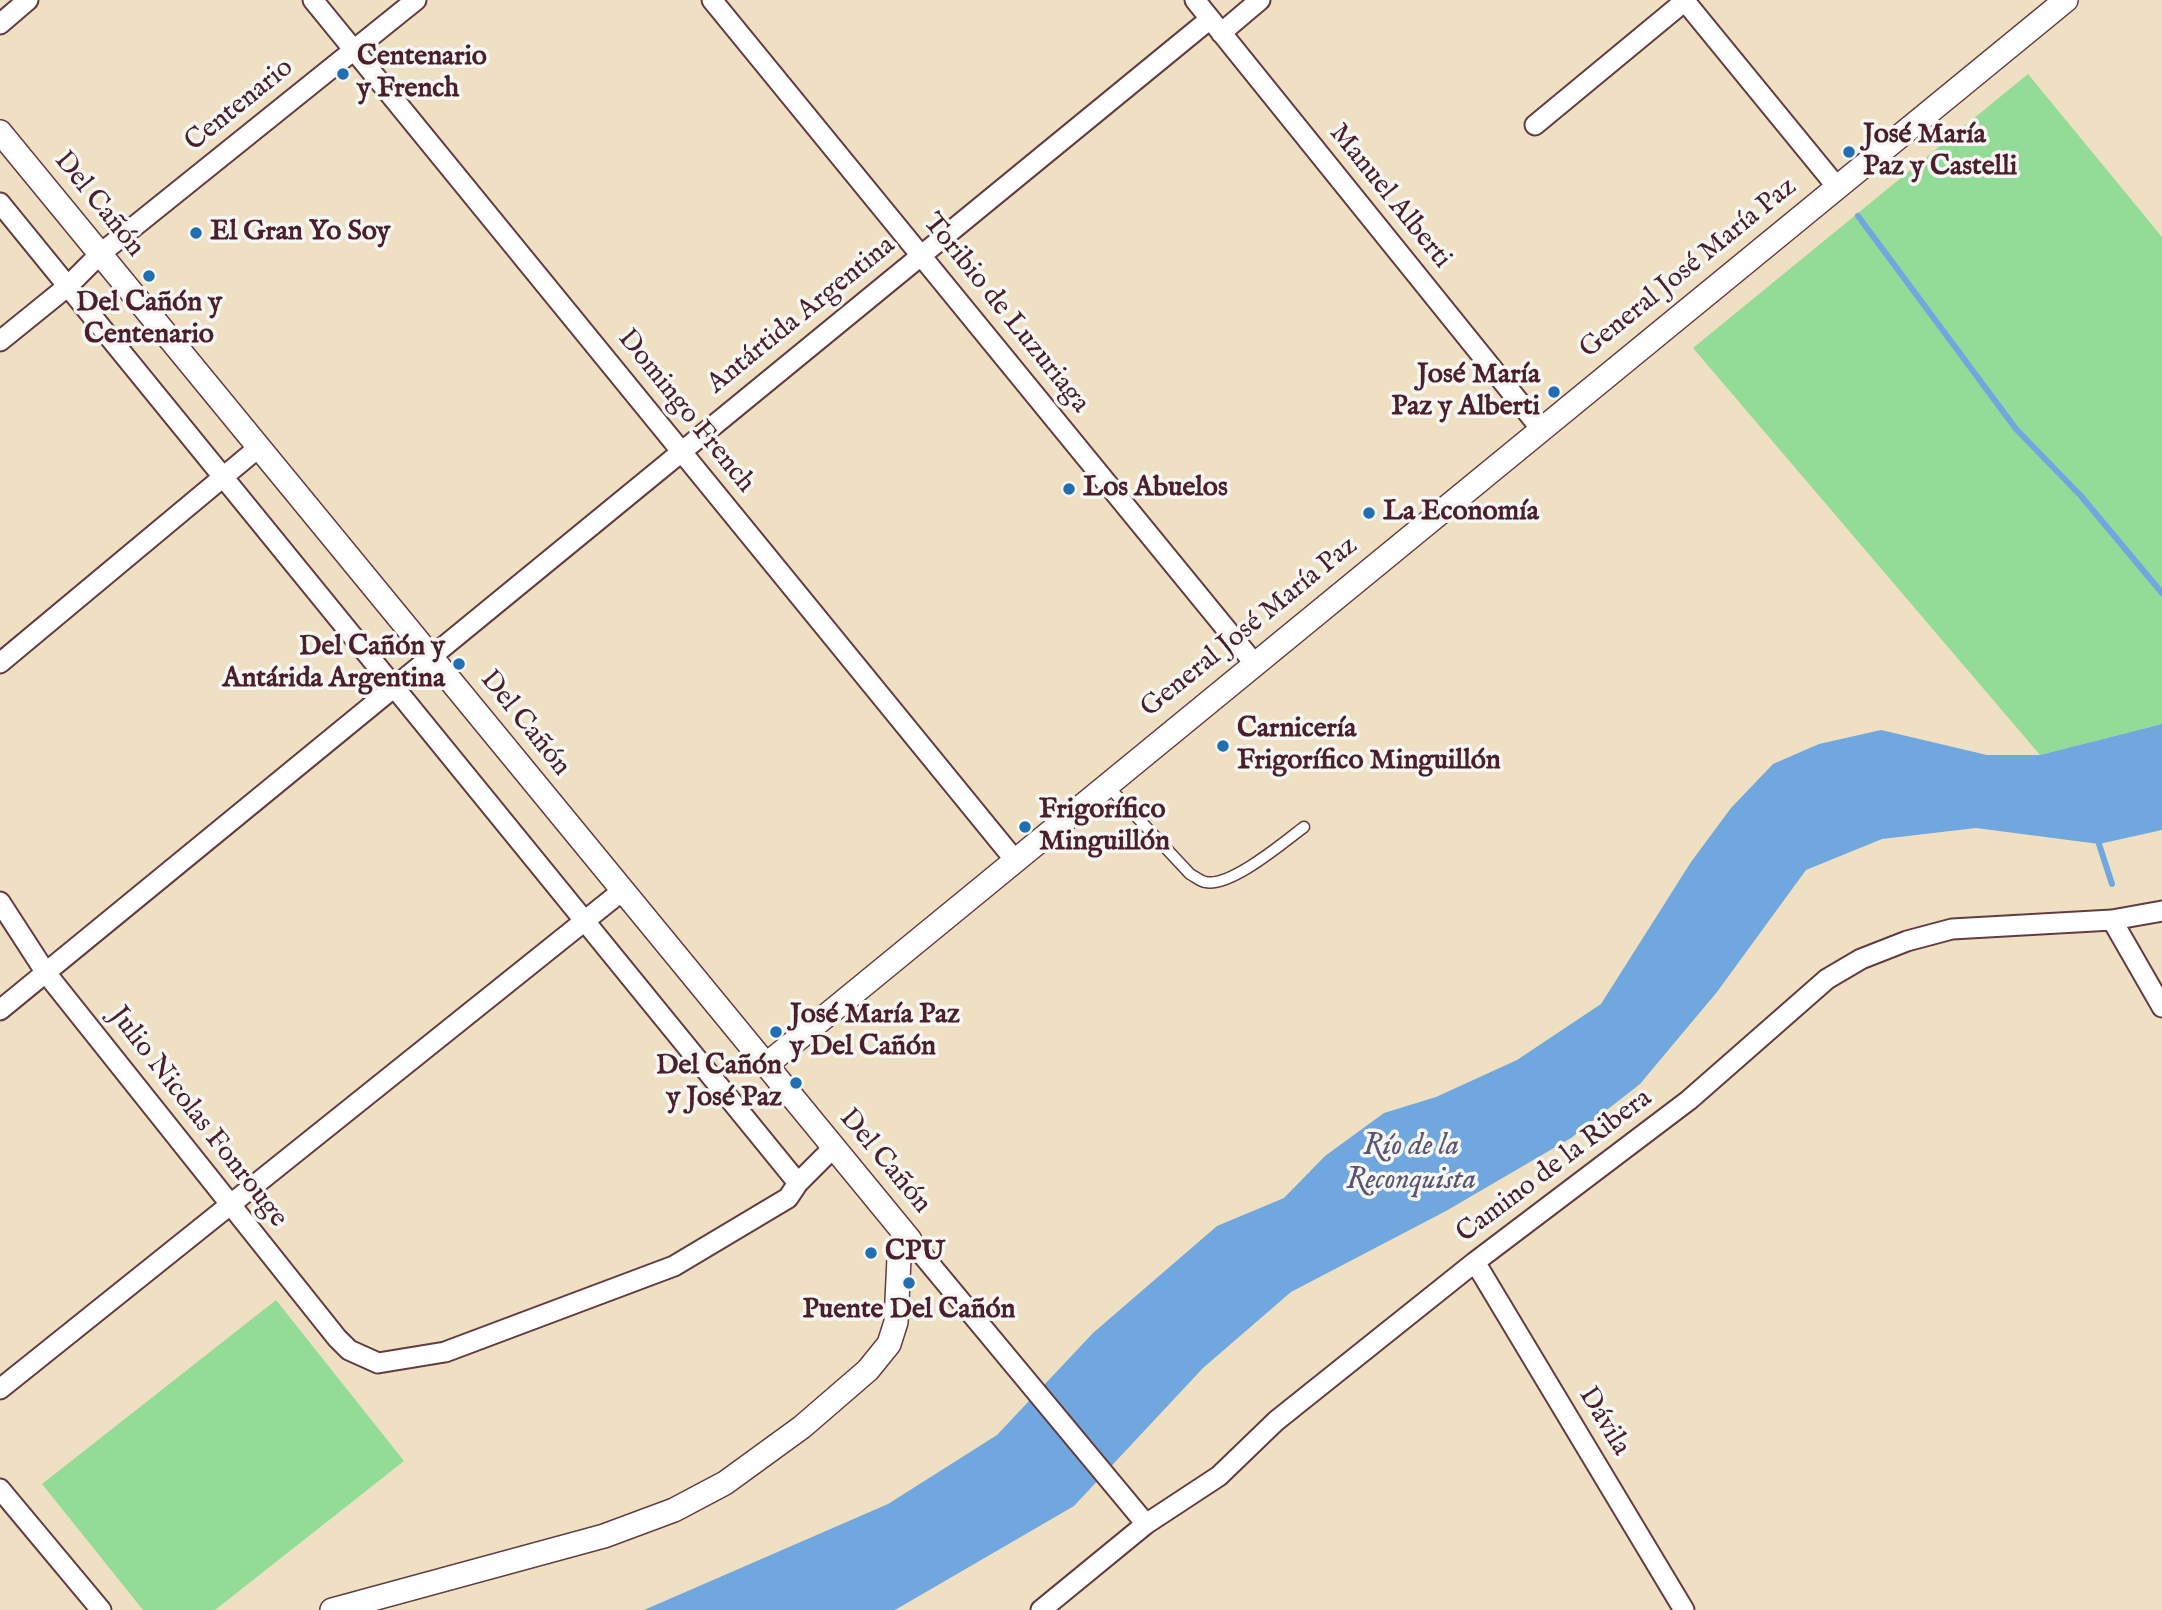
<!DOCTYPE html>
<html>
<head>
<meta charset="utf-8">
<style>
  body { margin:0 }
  canvas { display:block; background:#f0e0c3 }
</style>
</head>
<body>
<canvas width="2162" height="1610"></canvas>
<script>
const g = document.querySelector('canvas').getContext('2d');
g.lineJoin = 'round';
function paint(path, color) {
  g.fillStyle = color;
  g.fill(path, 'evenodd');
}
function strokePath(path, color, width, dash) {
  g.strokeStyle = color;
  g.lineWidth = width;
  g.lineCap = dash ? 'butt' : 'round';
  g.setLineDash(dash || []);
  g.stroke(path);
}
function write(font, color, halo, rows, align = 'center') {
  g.font = font + ' "IM FELL English",serif';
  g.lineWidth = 7;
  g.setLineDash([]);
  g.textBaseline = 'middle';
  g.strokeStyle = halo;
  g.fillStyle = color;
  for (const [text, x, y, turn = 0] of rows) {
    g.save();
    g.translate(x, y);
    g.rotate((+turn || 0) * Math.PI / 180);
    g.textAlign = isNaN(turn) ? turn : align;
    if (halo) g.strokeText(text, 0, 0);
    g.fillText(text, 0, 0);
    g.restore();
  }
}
paint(new Path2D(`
  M2028,74L2162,237V724L2040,755L1693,348Z
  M276,1300L404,1461L215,1610H143L42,1484Z`), '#93dc98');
paint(new Path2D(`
  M2162,724V830L2099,844L1976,828L1882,839L1806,870L1717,992L1640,1084L1571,1138L1446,1211L1291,1292L1203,1368L1074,1506L895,1610H644L888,1504L997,1435L1093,1333L1217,1226L1284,1198L1325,1156L1384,1113L1436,1097L1517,1060L1601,1004L1691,862L1731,808L1773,764L1819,744L1881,730L1987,755H2040Z`), '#70a7df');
strokePath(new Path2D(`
  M1858,216L2016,429L2081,496L2162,593
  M2099,844L2112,884`), '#70a7df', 6);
const service = new Path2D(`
  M1106,784L1190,874C1194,876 1200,881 1205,882C1230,888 1284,842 1304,827`);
const minor = new Path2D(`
  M313,0L1014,859
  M712,0L1254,663
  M1195,0L1541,429
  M1684,0L1837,187
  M0,24L28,0
  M1221,33L1260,0
  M1535,125L1685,1
  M0,203L798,1183
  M0,341L68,286L100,254L416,0
  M0,663L258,448
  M0,902L46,973L337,1338L349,1350L378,1363L445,1352L674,1266L788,1198L798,1183L833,1148
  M2112,920L2162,1007
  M0,1010L1210,19
  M910,1240L1146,1524
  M1475,1262L1684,1610
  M0,1389L622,891
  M0,1489L101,1610
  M1041,1610L1146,1524L1219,1476L1276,1421L1475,1262L1689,1100L1827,979L1861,959L1907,941L1952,929L2112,920L2162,911`);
const tertiary = new Path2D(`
  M0,132L910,1240L899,1258L896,1322L889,1344L868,1370L802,1427L725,1483L674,1510L604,1536L332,1610
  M766,1065L2066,0`);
strokePath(service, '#633c42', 13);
strokePath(minor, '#633c42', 23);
strokePath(tertiary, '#633c42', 26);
strokePath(service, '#fff', 10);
strokePath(minor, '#fff', 19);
strokePath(tertiary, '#fff', 23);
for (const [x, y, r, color] of [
  [343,74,7,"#1f6fb2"],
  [1849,152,7,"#1f6fb2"],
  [196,233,7,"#1f6fb2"],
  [149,276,7,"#1f6fb2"],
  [1554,392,7,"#1f6fb2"],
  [1069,489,7,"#1f6fb2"],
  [1369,513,7,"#1f6fb2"],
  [459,664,7,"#1f6fb2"],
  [1223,746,7,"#1f6fb2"],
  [1025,827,7,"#1f6fb2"],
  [776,1032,7,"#1f6fb2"],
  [796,1083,7,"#1f6fb2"],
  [871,1253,7,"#1f6fb2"],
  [909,1283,7,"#1f6fb2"]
]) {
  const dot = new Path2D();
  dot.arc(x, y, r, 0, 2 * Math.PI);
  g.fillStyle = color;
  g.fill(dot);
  strokePath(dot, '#f6f6f2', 2.5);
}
write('bold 28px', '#4a1f2b', '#f6f6f2', [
  ["Centenario",357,58],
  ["y French",357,90],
  ["José María",1863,136],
  ["Paz y Castelli",1863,168],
  ["El Gran Yo Soy",210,233],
  ["Del Cañón y",149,304,"center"],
  ["Centenario",149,336,"center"],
  ["José María",1540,376,"right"],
  ["Paz y Alberti",1540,408,"right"],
  ["Los Abuelos",1083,489],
  ["La Economía",1383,513],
  ["Del Cañón y",445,648,"right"],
  ["Antárida Argentina",445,680,"right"],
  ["Carnicería",1237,730],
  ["Frigorífico Minguillón",1237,762],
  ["Frigorífico",1039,811],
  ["Minguillón",1039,843],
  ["José María Paz",790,1016],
  ["y Del Cañón",790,1048],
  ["Del Cañón",782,1067,"right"],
  ["y José Paz",782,1099,"right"],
  ["CPU",885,1253],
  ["Puente Del Cañón",909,1311,"center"]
], 'left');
write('28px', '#4a1f2b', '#f6f6f2', [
  ["Centenario",240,106,-39],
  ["Manuel Alberti",1389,197,51],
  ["Del Cañón",98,205,51],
  ["General José María Paz",1689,269,-39],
  ["Toribio de Luzuriaga",1005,314,51],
  ["Antártida Argentina",802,316,-39],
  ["Domingo French",685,412,51],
  ["General José María Paz",1250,628,-39],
  ["Del Cañón",524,724,51],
  ["Julio Nicolas Fonrouge",197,1118,52],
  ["Del Cañón",884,1162,50],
  ["Camino de la Ribera",1555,1167,-37],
  ["Dávila",1603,1422,59]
]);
write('italic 30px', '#595573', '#f6f6f2', [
  ["Río de la",1411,1148],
  ["Reconquista",1411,1182]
]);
</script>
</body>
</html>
